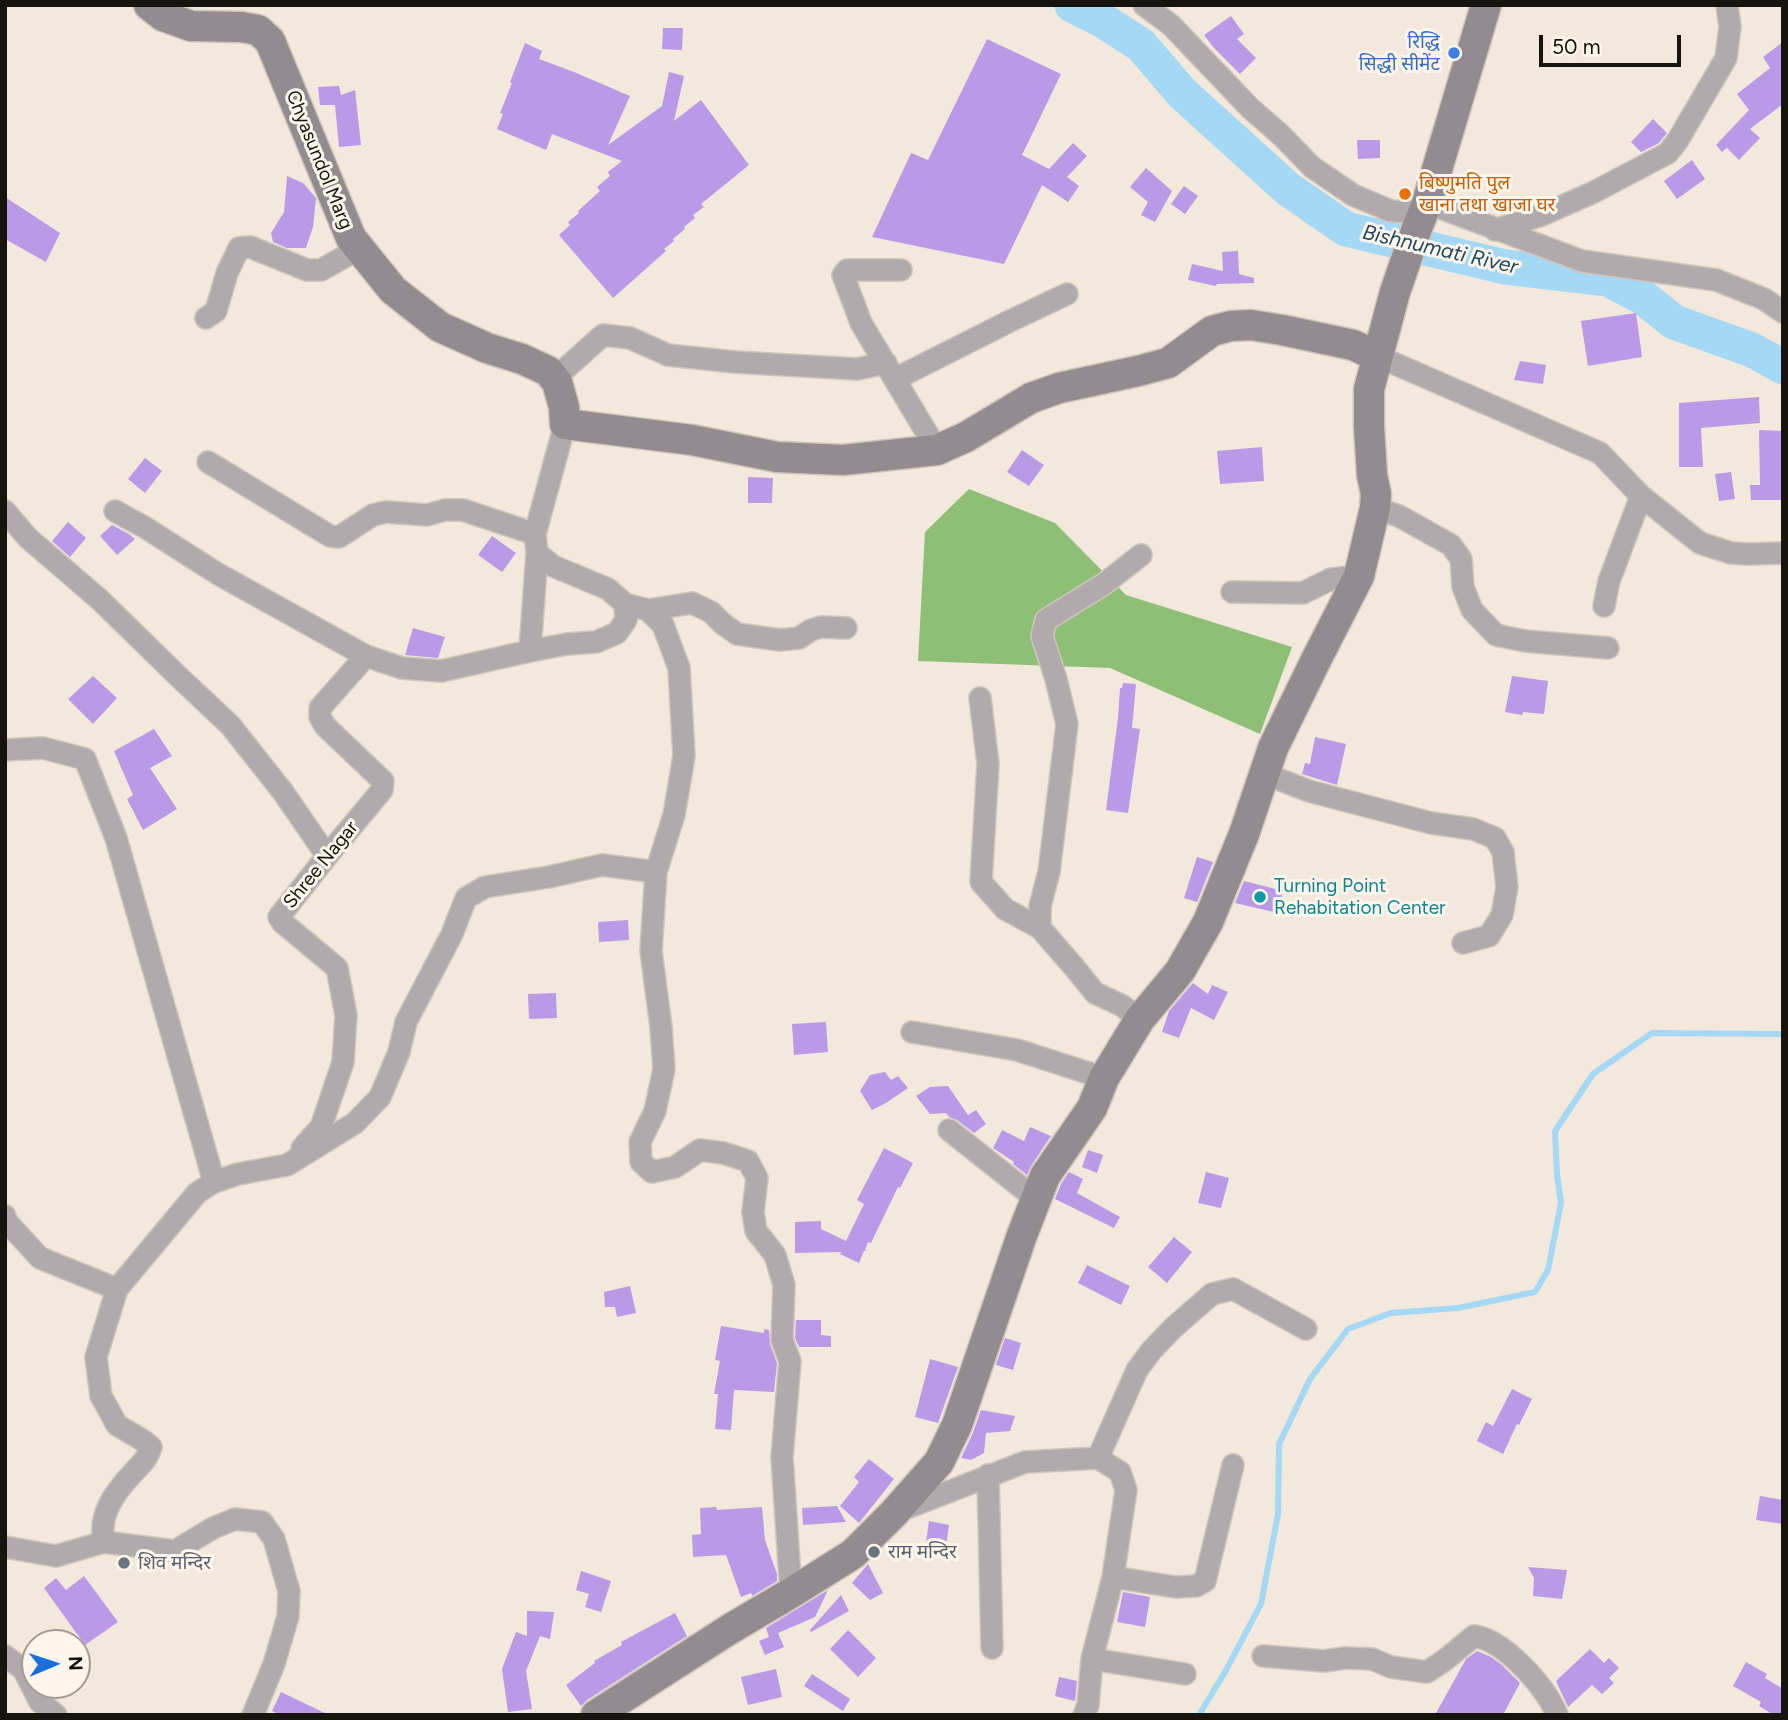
<!DOCTYPE html>
<html>
<head>
<meta charset="utf-8">
<style>
  body { margin:0 }
  #map { position:relative; width:1788px; height:1720px; overflow:hidden; background:#f2e8dc; font-family:Figtree,sans-serif }
  canvas { display:block }
  .frame { position:absolute; inset:0; border:7px solid #171410; pointer-events:none }
  .north { position:absolute; left:21px; top:1629px; width:70px; height:70px; box-sizing:border-box; background:#fef5ec; border:2px solid #a29b94; border-radius:50%; rotate:88deg; font-size:19px; font-weight:700; line-height:28px; text-align:center; color:#171410 }
  .north::after { content:''; display:block; margin:auto; width:24px; height:32px; background:#186fd9; clip-path:polygon(50% 0,100% 100%,50% 72%,0 100%) }
  .scale { position:absolute; left:1539px; top:35px; width:142px; height:32px; box-sizing:border-box; border:4px solid #171410; border-top:0; padding-left:9px; font-size:21px; line-height:24px; white-space:nowrap; color:#171410; -webkit-text-stroke:5px #fef5ec; paint-order:stroke }
</style>
</head>
<body>
<div id="map">
<canvas width="1788" height="1720"></canvas>
<div class="frame"></div>
<div class="north">N</div>
<div class="scale">50 m</div>
</div>
<script>
const g = document.querySelector('canvas').getContext('2d');
g.lineJoin = 'round';
function paint(path, color) {
  g.fillStyle = color;
  g.fill(path, 'evenodd');
}
function strokePath(path, color, width, dash) {
  g.strokeStyle = color;
  g.lineWidth = width;
  g.lineCap = dash ? 'butt' : 'round';
  g.setLineDash(dash || []);
  g.stroke(path);
}
function write(font, color, halo, rows, align = 'center') {
  g.font = font + ' Figtree,"Noto Sans Devanagari",sans-serif';
  g.lineWidth = 6;
  g.setLineDash([]);
  g.textBaseline = 'middle';
  g.strokeStyle = halo;
  g.fillStyle = color;
  for (const [text, x, y, turn = 0] of rows) {
    g.save();
    g.translate(x, y);
    g.rotate((+turn || 0) * Math.PI / 180);
    g.textAlign = isNaN(turn) ? turn : align;
    if (halo) g.strokeText(text, 0, 0);
    g.fillText(text, 0, 0);
    g.restore();
  }
}
paint(new Path2D(`
  M969,489L1055,523L1126,595L1292,647L1260,734L1110,668L918,661L925,532Z`), '#8fbf76');
strokePath(new Path2D(`
  M1199,1715L1225,1672L1261,1604L1278,1514L1279,1444L1310,1379L1348,1329L1391,1313L1458,1308L1535,1292L1548,1270L1561,1203L1557,1174L1555,1131L1593,1074L1652,1033L1783,1034`), '#a4d8f5', 6);
strokePath(new Path2D(`
  M1072,5L1102,20L1141,45L1182,93L1288,189L1346,229L1505,267L1608,279L1644,298L1674,322L1752,350L1783,367`), '#a4d8f5', 35);
paint(new Path2D(`
  M1231,16L1244,34L1237,39L1256,58L1240,74L1214,48L1204,35Z
  M663,28H683L682,50L662,49Z
  M987,39L1061,74L1022,155L1049,169L1073,143L1087,156L1067,177L1079,186L1068,202L1042,185L1004,264L872,237L911,153L928,160Z
  M1783,42V104L1750,129L1760,138L1739,160L1727,148L1728,147L1722,152L1716,145L1749,110L1737,94L1770,68L1763,57Z
  M525,43L542,51L539,59L574,72L630,96L608,145L662,106L669,72L684,76L674,121L701,100L749,165L701,204L704,207L693,215L695,218L684,227L685,229L673,239L674,241L664,249L666,251L613,298L559,235L570,225L568,222L579,213L578,211L600,191L597,187L610,176L608,172L622,161L552,134L546,150L497,129L503,114L500,113L512,83L510,82Z
  M339,86L341,95L355,90L361,145L339,147L335,105H320L318,87Z
  M1653,119L1667,133L1659,143L1641,152L1631,142Z
  M1357,140H1380V158L1358,159Z
  M1692,160L1705,179L1677,199L1664,181Z
  M1146,168L1172,191L1155,222L1141,215L1148,202L1130,187Z
  M287,176L303,183L316,198L313,227L306,248H287L273,242L271,233L284,212Z
  M1184,186L1198,196L1185,214L1171,204Z
  M5,197L60,233L46,262L5,239Z
  M1238,251L1239,274L1254,278V283L1217,284L1216,286L1188,280L1192,264L1223,271L1222,252Z
  M1636,313L1642,357L1588,366L1581,321Z
  M1520,361L1546,365L1543,384L1514,380Z
  M1759,397L1760,423L1701,428L1703,467H1679V403Z
  M1759,430L1783,431V500H1751L1750,485H1760Z
  M1262,447L1264,481L1220,484L1217,451Z
  M1022,450L1044,465L1029,486L1007,472Z
  M145,458L162,471L145,493L128,479Z
  M1731,472L1735,499L1719,501L1715,474Z
  M748,477L773,478L772,503H748Z
  M68,522L86,538L70,557L52,541Z
  M112,525L129,534L135,539L117,555L100,536Z
  M492,536L516,553L502,572L478,555Z
  M413,628L445,637L438,658L405,655Z
  M93,676L117,698L93,724L68,699Z
  M1512,676L1548,681L1544,714L1523,712L1522,715L1505,712Z
  M1123,683L1136,684L1132,728L1140,729L1128,813L1106,810L1118,718L1120,688H1122Z
  M154,729L172,756L150,768L177,809L143,830L127,799L133,795L114,751Z
  M1315,737L1346,744L1337,785L1302,774L1305,763L1310,764Z
  M1197,857L1213,862L1197,902L1184,898Z
  M1244,881L1283,891L1278,913L1235,903Z
  M628,920L629,940L599,942L598,922Z
  M1193,983L1208,994L1212,985L1228,992L1214,1020L1191,1008L1179,1038L1162,1032L1169,1011Z
  M556,993L557,1018L529,1019L528,994Z
  M826,1022L828,1052L794,1055L792,1024Z
  M885,1072L891,1080L898,1076L908,1088L886,1103L872,1110L860,1091L870,1075Z
  M948,1086L968,1115L976,1110L986,1124L974,1133L957,1120L949,1117L946,1113L930,1114L916,1096L930,1087Z
  M1030,1127L1051,1136L1031,1166L1027,1175L1013,1164L1014,1162L993,1148L1002,1130L1024,1141Z
  M884,1148L913,1163L900,1188L898,1187L871,1243L868,1242L865,1250L867,1251H864L859,1263L840,1254L841,1252L795,1253V1222L821,1221V1229L846,1241L864,1204L857,1200Z
  M1088,1150L1103,1155L1097,1173L1082,1167Z
  M1069,1172L1083,1179L1077,1193L1120,1217L1114,1228L1055,1199L1061,1184Z
  M1206,1172L1229,1178L1221,1208L1198,1203Z
  M1174,1237L1192,1252L1167,1283L1148,1267Z
  M1087,1265L1130,1286L1121,1305L1078,1283Z
  M630,1286L636,1313L617,1317L615,1307H605L604,1292Z
  M796,1320H821V1335L831,1336V1347H799L795,1338Z
  M721,1326L764,1333V1329L769,1330L770,1344L777,1363L774,1392L734,1390L731,1430L715,1429L718,1394H714L720,1361L715,1360Z
  M1005,1338L1021,1343L1013,1370L996,1365Z
  M930,1359L958,1367L938,1423L915,1417Z
  M1512,1389L1532,1399L1519,1425L1517,1424L1503,1454L1477,1441L1486,1422L1493,1426Z
  M981,1410L1015,1416L1010,1431L986,1433L984,1453L971,1460L961,1458L973,1433Z
  M869,1459L894,1479L859,1523L840,1506L859,1482L854,1477Z
  M1760,1496L1783,1500V1524L1756,1520Z
  M837,1506L846,1522L803,1525L802,1508Z
  M716,1507L717,1510L762,1507L765,1540L777,1574V1581L752,1596L751,1593L741,1597L726,1555L693,1557L692,1535L701,1534L700,1508Z
  M929,1521L949,1525L945,1553L925,1550Z
  M868,1564L883,1593L870,1600L852,1583Z
  M1528,1567L1567,1570L1562,1599L1533,1596L1534,1578Z
  M581,1571L611,1581L601,1612L585,1607L589,1594L576,1590Z
  M84,1576L118,1622L85,1645L44,1588L56,1578L66,1590Z
  M828,1590L815,1617L778,1633L784,1647L765,1655L759,1641L769,1637L766,1628Z
  M1123,1592L1150,1597L1145,1627L1117,1622Z
  M841,1595L849,1611L811,1632L810,1630Z
  M527,1611L554,1612L550,1639L540,1636L526,1671L532,1709L508,1712L502,1669L516,1632L527,1636Z
  M675,1613L687,1636L587,1700L581,1706L566,1685L595,1663L594,1661L622,1645L621,1642Z
  M848,1630L876,1658L858,1677L830,1649Z
  M1590,1649L1604,1663L1609,1658L1619,1668L1609,1678L1614,1683L1602,1694L1592,1685L1568,1707L1556,1681Z
  M1477,1651L1491,1657L1502,1665L1520,1683L1503,1715H1435L1466,1659Z
  M1746,1662L1767,1674L1765,1678L1783,1689V1715H1774L1759,1706L1761,1702L1733,1686Z
  M776,1669L782,1697L748,1705L741,1677Z
  M812,1674L850,1699L843,1711L804,1686Z
  M1059,1677L1077,1681L1075,1701L1055,1696Z
  M281,1692L329,1715H281L272,1711Z`), '#ba9ae6');
const street = new Path2D(`
  M1144,5L1171,25L1250,108L1282,136L1312,167L1353,195L1391,211L1423,213
  M1427,203L1582,261L1716,280L1764,299L1783,312
  M1495,230L1542,215L1594,192L1668,153L1678,140L1726,58L1730,27L1727,5
  M901,270H847L843,275L861,323L937,450
  M206,318L216,311L227,273L239,248L250,247L307,270H321L360,248
  M1377,356L1600,453L1641,496L1700,543L1731,553L1748,554L1783,553
  M555,378L603,335L630,338L668,355L735,362L857,369L886,363
  M895,379L1010,321L1067,294
  M208,462L330,536L339,537L373,515L386,512L427,515L445,510H463L535,534
  M1375,508L1399,516L1451,545L1461,559L1463,587L1472,610L1496,635L1525,641L1608,648
  M5,511L28,538L99,599L181,679L230,725L283,792L327,856
  M115,511L146,528L218,574L366,656L402,668L441,671L530,651L567,644L596,642L617,633L626,620L625,604L608,589L553,566L537,553
  M1232,592L1303,593L1331,579L1359,576
  M625,604L648,610L663,625L679,668L684,756L674,815L656,872L651,951L661,1027L664,1069L655,1111L640,1142L641,1162L652,1172L675,1167L700,1150L723,1153L748,1161L757,1178L753,1212L756,1231L775,1255L784,1285L782,1340L790,1361L782,1457L791,1593
  M1604,606L1609,581L1641,496
  M648,610L692,603L711,612L722,623L737,634L780,640L799,638L811,630L821,627L846,628
  M530,651L537,553L535,534L565,424
  M980,698L988,764L981,882L1005,909L1040,928
  M5,750L43,748L85,759L116,838L214,1182
  M1265,774L1309,791L1431,823L1473,829L1495,838L1503,852L1507,887L1502,915L1489,936L1463,943
  M1140,1019L1121,1005L1095,993L1074,967L1040,928V906L1049,872L1067,724L1056,679L1042,636L1046,620L1104,584L1141,555
  M912,1032L1017,1050L1104,1078
  M949,1130L1036,1199
  M302,1148L321,1127L343,1062L346,1015L337,968L283,923L279,917L327,856L382,790L383,781L325,726L320,717V708L366,656
  M5,1216L7,1222L40,1258L117,1289
  M1098,1458L1137,1370L1151,1351L1173,1328L1212,1294L1233,1289L1306,1329
  M988,1475L992,1648
  M899,1511L1025,1462L1098,1458L1120,1472L1126,1490L1113,1577L1092,1659L1088,1705L1084,1715
  M104,1542C98,1515 115,1492 132,1474C140,1465 148,1459 151,1447L144,1441L117,1425L101,1396L96,1357L117,1289L197,1193L214,1182L238,1174L287,1165L355,1123L380,1097L399,1052L406,1022L452,934L466,898L485,887L549,877L602,865L656,872
  M5,1547L56,1556L104,1542L175,1551L213,1528L235,1519L262,1522L274,1539L289,1591L288,1616L274,1664L253,1715
  M1113,1577L1175,1587L1196,1586L1205,1581L1233,1465
  M5,1656L23,1669L40,1702L56,1715
  M1263,1656L1324,1661L1345,1658L1372,1659L1391,1667L1427,1672L1445,1660L1474,1636C1504,1640 1546,1687 1557,1715
  M1092,1659L1185,1674`);
const secondary = new Path2D(`
  M149,5L163,16L191,26L241,27L258,30L270,41L351,238L393,290L440,327L487,348L522,359L548,371L557,382L564,407L565,424L692,440L777,457L843,460L937,450L966,437L1031,398L1059,388L1138,371L1168,363L1212,331L1231,326L1251,325L1282,330L1353,345L1377,356
  M596,1715L730,1629L791,1593L853,1554L894,1513L939,1462L957,1425L1022,1235L1045,1176L1092,1108L1104,1078L1140,1019L1180,971L1208,922L1244,834L1273,748L1315,662L1359,576L1375,508L1376,494L1372,475L1369,426V389L1395,292L1417,228L1427,203L1486,5`);
strokePath(street, '#cfc6bb', 24);
strokePath(secondary, '#cfc6bb', 33);
strokePath(street, '#b0aaad', 21);
strokePath(secondary, '#948b90', 30);
for (const [x, y, r, color] of [
  [1454,53,7,"#3f7fe0"],
  [1405,194,7,"#e8710a"],
  [1260,897,7,"#0f9aa8"],
  [874,1552,7,"#6b7280"],
  [124,1563,7,"#6b7280"]
]) {
  const dot = new Path2D();
  dot.arc(x, y, r, 0, 2 * Math.PI);
  g.fillStyle = color;
  g.fill(dot);
  strokePath(dot, '#fef5ec', 2.5);
}
write('19px', '#366cbe', '#fef5ec', [
  ["रिद्धि",1440,42],
  ["सिद्धी सीमेंट",1440,64]
], 'right');
write('19px', '#171410', '#fef5ec', [
  ["Chyasundol Marg",319,160,68],
  ["Shree Nagar",321,865,-51]
]);
write('19px', '#c56008', '#fef5ec', [
  ["बिष्णुमति पुल",1419,183],
  ["खाना तथा खाजा घर",1419,205]
], 'left');
write('19px', '#0d838f', '#fef5ec', [
  ["Turning Point",1274,886],
  ["Rehabitation Center",1274,908]
], 'left');
write('19px', '#5b616d', '#fef5ec', [
  ["राम मन्दिर",888,1552],
  ["शिव मन्दिर",138,1563]
], 'left');
write('italic 21px', '#21495e', '#fef5ec', [
  ["Bishnumati River",1440,250,13]
]);
</script>
</body>
</html>
